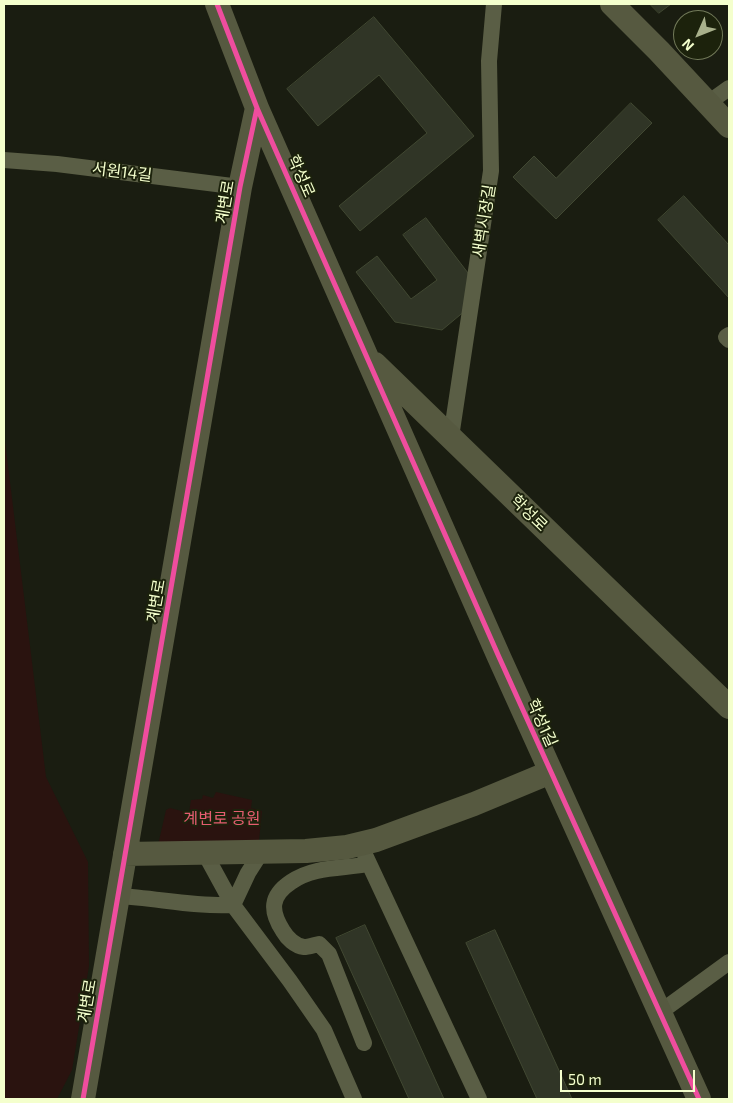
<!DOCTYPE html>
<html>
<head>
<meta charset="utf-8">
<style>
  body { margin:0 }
  #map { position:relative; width:733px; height:1103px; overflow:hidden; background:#1a1d11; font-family:"Exo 2",sans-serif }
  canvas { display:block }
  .frame { position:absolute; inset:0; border:5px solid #f4ffcd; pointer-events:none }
  .north { position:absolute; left:673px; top:10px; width:50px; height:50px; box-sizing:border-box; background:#1c220c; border:1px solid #727a59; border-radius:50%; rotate:226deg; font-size:14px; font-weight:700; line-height:20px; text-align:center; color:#f4ffcd }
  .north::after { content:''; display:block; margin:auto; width:18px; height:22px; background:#a8b08b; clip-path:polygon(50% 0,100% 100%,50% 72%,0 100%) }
  .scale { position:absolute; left:560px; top:1070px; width:135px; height:22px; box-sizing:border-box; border:2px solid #f4ffcd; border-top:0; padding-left:6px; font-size:15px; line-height:18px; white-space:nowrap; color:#f4ffcd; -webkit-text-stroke:4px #1c220c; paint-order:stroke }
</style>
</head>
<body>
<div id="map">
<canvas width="733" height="1103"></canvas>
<div class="frame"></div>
<div class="north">N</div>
<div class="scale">50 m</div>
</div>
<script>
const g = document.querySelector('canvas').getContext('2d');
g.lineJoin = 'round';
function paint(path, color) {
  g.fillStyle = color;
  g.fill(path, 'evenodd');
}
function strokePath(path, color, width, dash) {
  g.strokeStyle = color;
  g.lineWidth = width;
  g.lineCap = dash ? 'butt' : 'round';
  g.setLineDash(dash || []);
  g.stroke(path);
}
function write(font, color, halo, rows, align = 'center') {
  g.font = font + ' "Exo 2","Noto Sans KR",sans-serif';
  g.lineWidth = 4;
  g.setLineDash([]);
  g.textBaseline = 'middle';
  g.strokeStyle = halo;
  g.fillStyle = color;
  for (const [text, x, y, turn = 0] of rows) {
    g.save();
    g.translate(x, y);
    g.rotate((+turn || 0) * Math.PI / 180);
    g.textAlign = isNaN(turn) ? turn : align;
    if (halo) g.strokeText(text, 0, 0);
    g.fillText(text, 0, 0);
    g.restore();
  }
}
paint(new Path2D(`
  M4,433L46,777L88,862L89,966L72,1070L57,1099H4Z
  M216,792L252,800L251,808L262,811L259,840L158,845L166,810L170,808L189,813L191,800L202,799L203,795L213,798Z`), '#2a130f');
const building = new Path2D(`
  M650,4H671L659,13Z
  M374,17L474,136L360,231L339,206L427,133L379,75L318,126L287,89Z
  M631,103L652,123L556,219L513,177L534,156L556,178Z
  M684,196L729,245V298L658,220Z
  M426,218L468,273L466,310L442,330L395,322L356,272L377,256L411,299L437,280L403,235Z
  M365,925L444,1099H409L336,938Z
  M495,930L572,1099H537L466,943Z`);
paint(building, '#303526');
strokePath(building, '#414832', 1);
strokePath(new Path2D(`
  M708,103L729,88
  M4,160L57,164L240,187
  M729,335L726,337L729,340
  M451,437L491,171L489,61L494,4
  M204,852L233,905L290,981L324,1030L354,1099
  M365,855L479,1099
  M118,896C157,898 194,907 233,905L248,873L262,851
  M659,1013L729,962
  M364,1043L329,954L319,944C314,945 308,947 304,947C295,946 287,938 283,931C270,911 270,896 291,882C314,866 342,869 369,864`), '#5a5e45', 16);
strokePath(new Path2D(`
  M217,4L257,108L499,657L699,1099
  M612,4L659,51L729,126
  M375,364L729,707
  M125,854L306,851L347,847L376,840L474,804L551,772
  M83,1099L240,187L257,108`), '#565940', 24);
strokePath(new Path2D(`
  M217,4L257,108L499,657L699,1099
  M83,1099L240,187L257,108`), '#ef4d9e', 5);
write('16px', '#f4ffcd', '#1c220c', [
  ["서원14길",122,172,7],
  ["학성로",301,176,66],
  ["계변로",225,202,-80],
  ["새벽시장길",484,221,-81],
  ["학성로",529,513,44],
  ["계변로",156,601,-80],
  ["학성1길",542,723,66],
  ["계변로",87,1001,-80]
]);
write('16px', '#e55d70', '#1c220c', [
  ["계변로 공원",222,819]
]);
</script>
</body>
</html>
